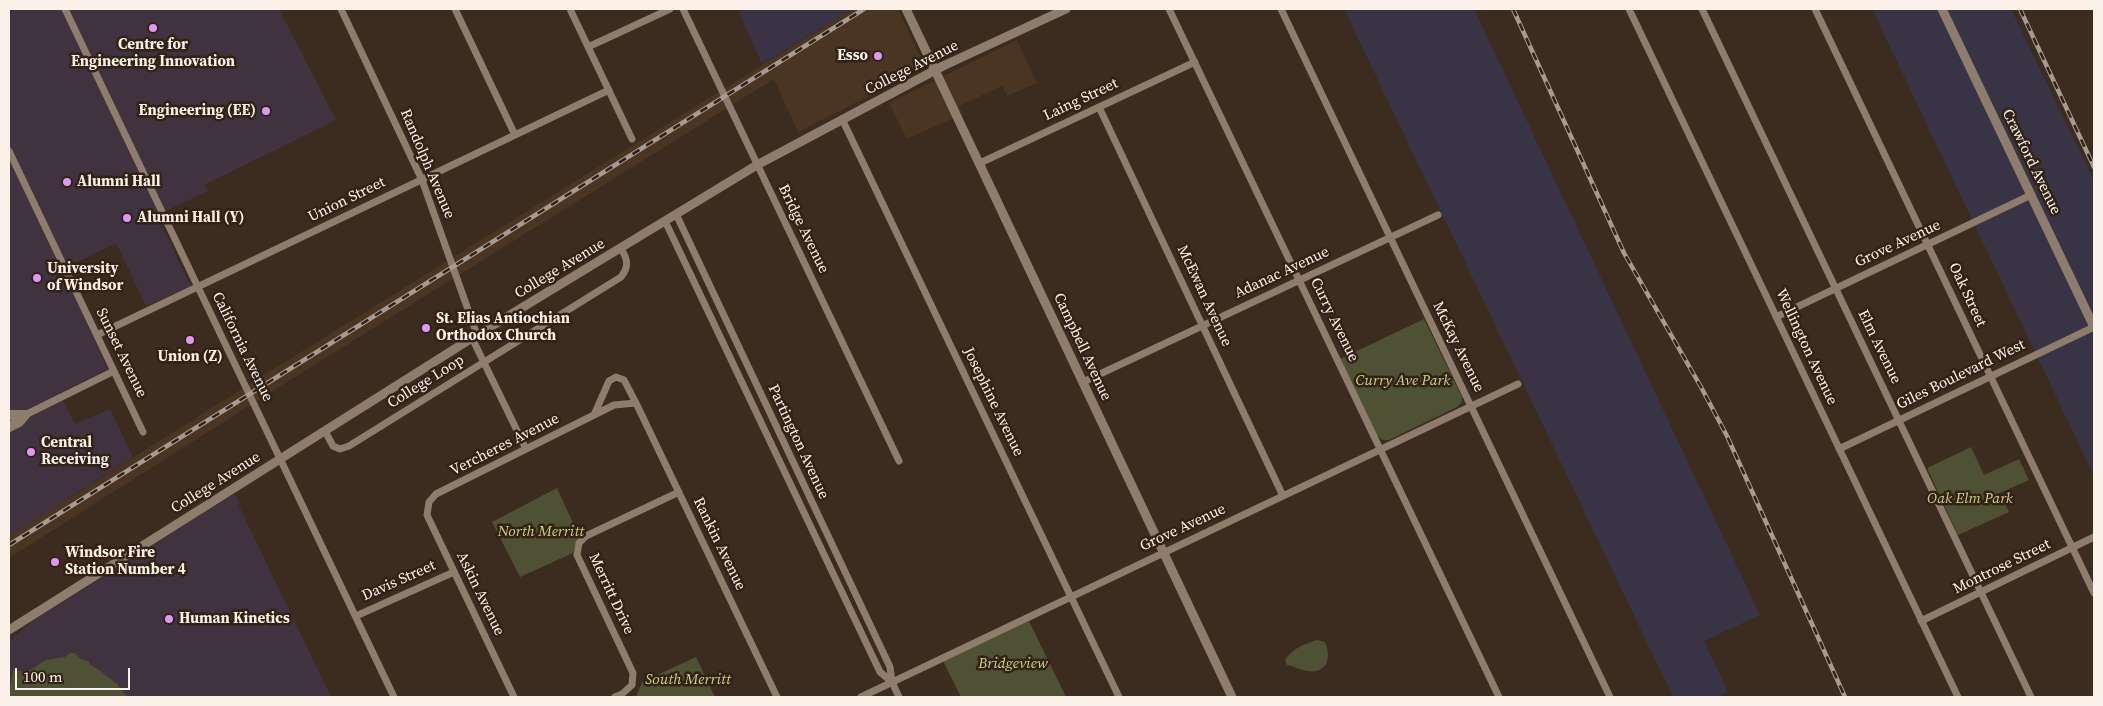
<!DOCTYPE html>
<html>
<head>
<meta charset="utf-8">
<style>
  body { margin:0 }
  #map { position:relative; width:2103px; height:706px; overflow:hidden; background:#3b2c1f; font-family:"Source Serif 4",serif }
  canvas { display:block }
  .frame { position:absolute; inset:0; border:10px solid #fdf2ea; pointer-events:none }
  .scale { position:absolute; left:15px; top:668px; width:115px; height:22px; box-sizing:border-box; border:2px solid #fdf2ea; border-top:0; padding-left:6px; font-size:15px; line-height:18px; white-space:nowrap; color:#fdf2ea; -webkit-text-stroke:4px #312215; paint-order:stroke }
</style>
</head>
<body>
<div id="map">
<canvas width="2103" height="706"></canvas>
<div class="frame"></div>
<div class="scale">100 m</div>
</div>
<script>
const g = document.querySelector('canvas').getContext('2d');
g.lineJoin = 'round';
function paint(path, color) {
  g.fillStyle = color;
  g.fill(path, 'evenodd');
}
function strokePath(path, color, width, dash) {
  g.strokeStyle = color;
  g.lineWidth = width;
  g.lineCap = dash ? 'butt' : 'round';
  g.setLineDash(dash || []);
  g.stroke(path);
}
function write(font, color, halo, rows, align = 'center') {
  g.font = font + ' "Source Serif 4",serif';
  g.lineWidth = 5;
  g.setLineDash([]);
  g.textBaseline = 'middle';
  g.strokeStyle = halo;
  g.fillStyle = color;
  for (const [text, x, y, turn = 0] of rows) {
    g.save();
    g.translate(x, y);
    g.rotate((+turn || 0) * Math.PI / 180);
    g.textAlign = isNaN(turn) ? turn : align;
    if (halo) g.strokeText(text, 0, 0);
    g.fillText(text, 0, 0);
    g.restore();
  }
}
paint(new Path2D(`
  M852,9H898L922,60V67L916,72L798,132L774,79L290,380L9,558V536L248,385Z
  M1017,40L1037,83L1007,96L1002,86L959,106L962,114L907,139L889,103Z`), '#493522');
paint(new Path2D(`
  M744,9H852L762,64L739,12Z
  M1344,9H1474L1760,615L1704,641L1728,692L1717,697H1673Z
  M1872,9H2011L2094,181V476Z`), '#393445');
paint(new Path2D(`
  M9,9H279L336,120L204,185L208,191L157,215L191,286L146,306L116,243L63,269L108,369L59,393L75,424L110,409L133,457L9,536Z
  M234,494L238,499L239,506L331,697H9V641L34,620Z`), '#40323f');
paint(new Path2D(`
  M1424,319L1462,397V402L1457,407L1389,440H1382L1377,435L1340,359Z
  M1971,447L1984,475L2019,459L2029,480L2000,493L2009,512L1958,535L1927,468Z
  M557,488L579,536L573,553L520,577L492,522Z
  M1029,621L1066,697H961L943,661Z
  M1317,640L1325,642C1332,658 1327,674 1307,671C1300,670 1294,666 1287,665L1285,660C1293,648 1304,644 1317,640Z
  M70,653H75L79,658L90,662L89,664L98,669L117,684L127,697L129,696L130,697H9L13,670L27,672L46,660L65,657Z
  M696,657L715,697H636L642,682Z`), '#4e5133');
strokePath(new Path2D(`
  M65,9L394,697
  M341,9L422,180L477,335
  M455,9L515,135
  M570,9L632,139
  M683,9L899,461
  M1169,9L1499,697
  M1281,9L1610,697
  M1629,9L1958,697
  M1702,9L2031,697
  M1815,9L2094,593
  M588,47L670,9
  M1099,107L1283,496
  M842,119L1119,697
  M9,151L143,432
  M980,163L1195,62
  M676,214L890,667L892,682L899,697
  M665,221L880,672L892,682
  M1776,317L2031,195
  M97,335L609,90
  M472,338L526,449
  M1083,382L1438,215
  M636,403L777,697
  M25,415L114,371
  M325,431L333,446L340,449L349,446L621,277C629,267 628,259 621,249
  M1839,449L2094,327
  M356,616L454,572
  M1921,621L2094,537
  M514,697L427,515L429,502L436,494L614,405L636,403L624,380L616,377L609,381L594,415
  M615,697L622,694L632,685L633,673L577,555L579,543L586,536L679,492
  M861,697L1518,384`), '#8e7c6c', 7);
strokePath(new Path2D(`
  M906,9L1232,697
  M1942,9L2094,327
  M9,630L472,338L757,165L943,66L1066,9`), '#8e7c6c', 9);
strokePath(new Path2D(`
  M9,415H25
  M9,427L19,422L25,415`), '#8e7c6c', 10);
const rail = new Path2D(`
  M1513,9L1624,253L1701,387L1727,436L1845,697
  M2020,9L2094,167
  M9,545L864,9`);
strokePath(rail, '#a79a90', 4.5);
strokePath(rail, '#312215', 2.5, [8]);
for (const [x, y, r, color] of [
  [153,28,5,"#df98f2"],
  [878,56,5,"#df98f2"],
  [266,111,5,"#df98f2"],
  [67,182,5,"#df98f2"],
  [127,218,5,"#df98f2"],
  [37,278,5,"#df98f2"],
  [426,328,5,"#df98f2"],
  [190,340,5,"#df98f2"],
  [31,452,5,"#df98f2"],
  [55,562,5,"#df98f2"],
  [169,619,5,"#df98f2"]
]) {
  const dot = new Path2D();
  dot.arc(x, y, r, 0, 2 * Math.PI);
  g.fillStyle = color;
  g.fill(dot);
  strokePath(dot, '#312215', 2);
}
write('bold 15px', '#fdf2ea', '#312215', [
  ["Centre for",153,45,"center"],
  ["Engineering Innovation",153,62,"center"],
  ["Esso",868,56,"right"],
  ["Engineering (EE)",256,111,"right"],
  ["Alumni Hall",77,182],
  ["Alumni Hall (Y)",137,218],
  ["University",47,269],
  ["of Windsor",47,286],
  ["St. Elias Antiochian",436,319],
  ["Orthodox Church",436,336],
  ["Union (Z)",190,357,"center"],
  ["Central",41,443],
  ["Receiving",41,460],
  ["Windsor Fire",65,553],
  ["Station Number 4",65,570],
  ["Human Kinetics",179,619]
], 'left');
write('15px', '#fdf2ea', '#312215', [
  ["College Avenue",912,68,-27],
  ["Laing Street",1081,100,-25],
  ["Crawford Avenue",2031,162,64],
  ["Randolph Avenue",427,164,67],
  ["Union Street",347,200,-26],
  ["Bridge Avenue",803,229,64],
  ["Grove Avenue",1898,244,-25],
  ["College Avenue",560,269,-31],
  ["Adanac Avenue",1282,273,-25],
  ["Oak Street",1967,295,65],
  ["McEwan Avenue",1204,296,65],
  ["Curry Avenue",1334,320,64],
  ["California Avenue",242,347,64],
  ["Campbell Avenue",1082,347,65],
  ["McKay Avenue",1458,347,64],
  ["Wellington Avenue",1806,347,65],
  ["Elm Avenue",1879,347,64],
  ["Sunset Avenue",121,353,64],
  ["Giles Boulevard West",1961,375,-26],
  ["College Loop",426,382,-32],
  ["Josephine Avenue",993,402,64],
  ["Partington Avenue",798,442,65],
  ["Vercheres Avenue",505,445,-27],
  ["College Avenue",216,483,-32],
  ["Grove Avenue",1183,528,-25],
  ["Rankin Avenue",719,544,64],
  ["Montrose Street",2002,567,-26],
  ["Davis Street",399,581,-24],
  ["Askin Avenue",480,594,64],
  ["Merritt Drive",611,594,65]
]);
write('italic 15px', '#ccd282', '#312215', [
  ["Curry Ave Park",1403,381],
  ["Oak Elm Park",1970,499],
  ["North Merritt",541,532],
  ["Bridgeview",1013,664],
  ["South Merritt",688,680]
]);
</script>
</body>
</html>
